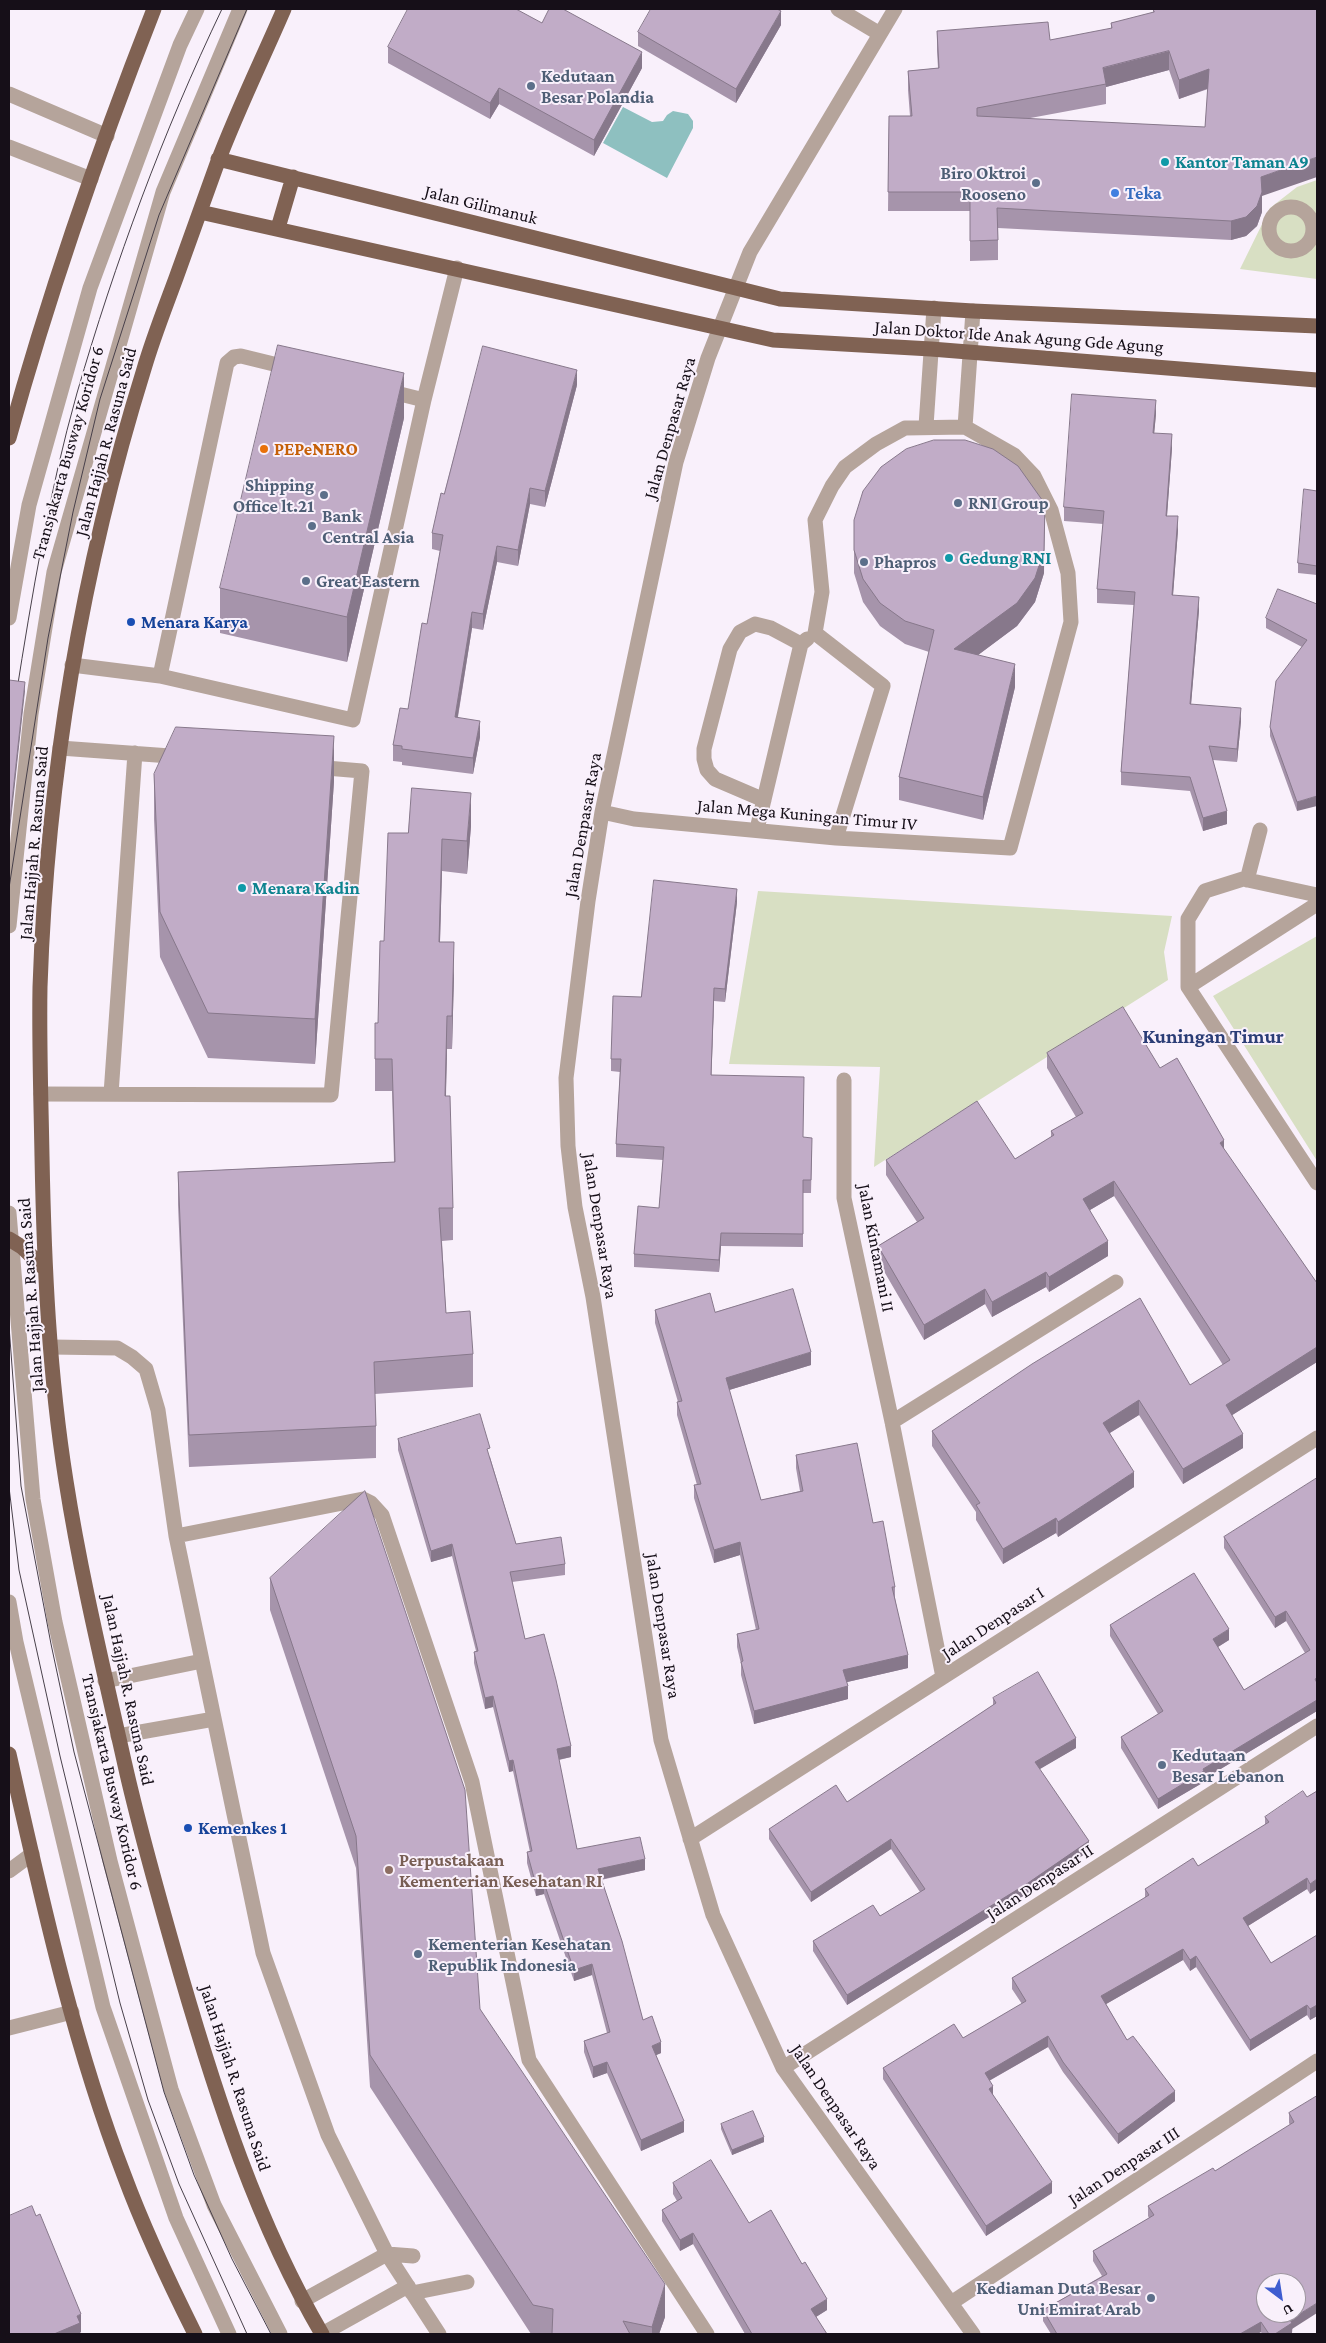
<!DOCTYPE html>
<html>
<head>
<meta charset="utf-8">
<style>
  body { margin:0 }
  #map { position:relative; width:1326px; height:2343px; overflow:hidden; background:#f9f0fb; font-family:"Crimson Pro",serif }
  canvas { display:block }
  .frame { position:absolute; inset:0; border:10px solid #160f18; pointer-events:none }
  .north { position:absolute; left:1256px; top:2273px; width:50px; height:50px; box-sizing:border-box; background:#f9f0fb; border:1px solid #9e96a0; border-radius:50%; rotate:149deg; font-size:14px; font-weight:700; line-height:20px; text-align:center; color:#160f18 }
  .north::after { content:''; display:block; margin:auto; width:18px; height:22px; background:#3f5dd0; clip-path:polygon(50% 0,100% 100%,50% 72%,0 100%) }
</style>
</head>
<body>
<div id="map">
<canvas width="1326" height="2343"></canvas>
<div class="frame"></div>
<div class="north">U</div>
</div>
<script>
const g = document.querySelector('canvas').getContext('2d');
g.lineJoin = 'round';
function paint(path, color) {
  g.fillStyle = color;
  g.fill(path, 'evenodd');
}
function strokePath(path, color, width, dash) {
  g.strokeStyle = color;
  g.lineWidth = width;
  g.lineCap = dash ? 'butt' : 'round';
  g.setLineDash(dash || []);
  g.stroke(path);
}
function write(font, color, halo, rows, align = 'center') {
  g.font = font + ' "Crimson Pro",serif';
  g.lineWidth = 4;
  g.setLineDash([]);
  g.textBaseline = 'middle';
  g.strokeStyle = halo;
  g.fillStyle = color;
  for (const [text, x, y, turn = 0] of rows) {
    g.save();
    g.translate(x, y);
    g.rotate((+turn || 0) * Math.PI / 180);
    g.textAlign = isNaN(turn) ? turn : align;
    if (halo) g.strokeText(text, 0, 0);
    g.fillText(text, 0, 0);
    g.restore();
  }
}
paint(new Path2D(`
  M1317,180V279L1240,269L1270,208L1297,187Z
  M758,891L1172,916L1164,952L1168,980L874,1167L880,1067L729,1064Z
  M1317,936V1161L1213,996Z`), '#d8dfc3');
paint(new Path2D(`
  M623,107L652,122L663,121L667,115L673,111L688,114L693,121V128L667,178L603,143Z`), '#8ec0c0');
strokePath(new Path2D(`
  M838,9L880,34
  M895,9L750,252L708,358L676,462L602,812L588,901L566,1078L568,1146L575,1207L593,1297L661,1740L713,1915L783,2068L973,2334
  M9,94L107,136
  M9,147L91,179
  M1269 229a22 22 0 1 1 44 0a22 22 0 1 1-44 0Z
  M384,390L424,400
  M926,426L934,308
  M965,427L973,311
  M9,618L29,505L90,288L180,45L197,9
  M72,665L160,676L353,720L424,400L457,268
  M160,676L227,363L234,357L241,356L294,369
  M60,748L184,757
  M764,800L715,779L707,770L704,759V749L730,649L740,632L755,624L771,628L801,644
  M602,812L634,819L836,838L1010,848L1071,622L1068,573L1051,510L1034,476L1014,455L965,427L905,428L876,444L845,467L832,486L815,520L822,592L815,633L883,686L836,838
  M757,829L801,644L807,639
  M1247,880L1260,830
  M9,926L31,714L54,572L163,192L240,9
  M1188,987L1317,1183
  M1188,987V919L1205,891L1243,879L1317,895
  M1188,987L1317,904
  M844,1080V1198L892,1422L943,1677
  M41,1094L331,1095L362,771L314,767
  M111,1094L135,753
  M9,1213L33,1499L55,1622L110,1861L171,2089L214,2205L280,2334
  M51,1347L117,1348L132,1357L146,1369L158,1410L176,1536L263,1953L328,2135L387,2254L439,2334
  M892,1422L1116,1282
  M176,1536L363,1499L371,1503L382,1515L472,1782L529,2060L707,2334
  M9,1602L16,1642L103,2007L176,2218L229,2334
  M105,1681L202,1661
  M118,1736L214,1719
  M690,1839L1317,1438
  M9,1871L32,1854
  M9,2028L72,2012
  M783,2068L1317,1726
  M412,2293L467,2282
  M302,2301L387,2254L413,2256
  M951,2303L1317,2061
  M322,2334L408,2286`), '#b5a49b', 15);
strokePath(new Path2D(`
  M284,9C262,60 237,111 217,164C203,202 190,240 176,278C165,308 153,338 144,369C82,568 47,778 40,987C39,1043 41,1100 42,1156C44,1265 49,1374 66,1481C81,1577 104,1671 125,1765C141,1836 161,1905 181,1975C217,2099 257,2223 322,2334
  M218,159L780,299L973,311L1317,326
  M200,212L773,340L931,349L1317,380
  M278,228L293,177
  M9,438C49,293 99,149 154,9
  M9,1239L22,1247L45,1269
  M9,1754C41,1895 72,2040 124,2175C144,2229 169,2282 195,2334`), '#806253', 15);
strokePath(new Path2D(`
  M16,696C32,595 49,492 77,393C115,262 163,132 222,9
  M9,888L48,638L73,512L100,399L159,215L247,9
  M9,1326L21,1486L51,1644L74,1752L164,2092L194,2175L232,2259L271,2334
  M9,1487L19,1570L60,1756L120,2003L148,2100L179,2184L247,2334`), '#48404a', 1);
paint(new Path2D(`
  M1153,9H1317L1262,196V212L1257,226L1246,236L1231,240L998,228V260L970,261V211H888L889,116H910L908,90V71L938,68L937,51V31L1050,40L1111,29V23L1153,13ZM1169,70L1179,99L1208,89L1205,127L1025,119L1106,104V87Z
  M542,23L642,68L594,156L499,104L490,119L388,63V47Z
  M781,25L736,103L638,46V32Z
  M577,385L545,507L530,504L518,566L497,562L483,630L472,628L458,717L480,737L473,774L402,765V762L393,761V745L408,709L427,624L440,551L432,549V533L444,494Z
  M1156,414L1154,433L1172,448L1167,516L1178,530L1173,595L1199,610L1191,704L1241,721L1237,762L1213,760L1227,824L1203,831L1190,791L1121,785V772L1134,605L1097,603V589L1103,524L1064,521V507Z
  M404,418L347,662L220,633V588Z
  M1317,491V575L1298,573V563Z
  M854,520L1044,573L1035,602L1017,626L978,655L1015,687L983,820L899,800V777L929,652L905,644L880,626L863,602L854,573Z
  M1317,604L1297,811L1270,736V727L1302,647L1266,628V618Z
  M154,774L334,781L315,1064L208,1058L160,957L154,819Z
  M471,826L467,874L442,871L440,942L454,975L452,1049H447L446,1096L453,1208V1240L442,1241L446,1313L473,1354V1387L375,1394L376,1426V1458L189,1467L178,1205V1172L394,1162L392,1091H375V1023H378L408,833Z
  M737,902L725,1002L714,1001L711,1075L803,1138L812,1151L811,1193H803V1247L721,1246L719,1272L634,1267V1254L659,1208L663,1160L616,1157V1144L620,1072L611,1071V1059L641,997Z
  M1047,1053L1160,1068L1224,1150L1317,1283V1362L1232,1415L1243,1448L1183,1484L1139,1415L1110,1433L1134,1487L1058,1537L1056,1533L1003,1564L976,1520V1512L932,1446V1431L1190,1385L1223,1365L1114,1196L1090,1210L1108,1256L1049,1292L1046,1287L992,1317L985,1304L924,1340L878,1261V1246L917,1222L886,1175V1160L1015,1159L1051,1137V1131L1076,1117L1047,1068Z
  M655,1310L715,1312L811,1365L729,1390L761,1500L800,1491L796,1468V1455L873,1523L895,1587V1598L908,1668L847,1682L848,1699L754,1724L741,1675V1664L737,1647V1634L756,1630L740,1555L714,1563L694,1498V1485H697L677,1415V1402H678L655,1323Z
  M398,1439L490,1457L516,1544L565,1564V1575L512,1582L525,1639L571,1757L559,1760L577,1849L645,1870L601,1880L643,2020L661,2053L656,2055L684,2132L641,2151L607,2073L593,2078L584,2052V2041L607,2033L592,1975L574,1981L544,1894L536,1896L527,1863V1852H530L513,1771L509,1772L493,1707L485,1709L474,1663V1652L476,1651L452,1556L431,1562L398,1450Z
  M1317,1478V1711L1204,1779V1782L1158,1809L1121,1748V1737L1158,1714L1110,1636V1625L1229,1640L1218,1647L1244,1690L1305,1653L1286,1621L1275,1628L1224,1548V1537Z
  M270,1578L480,2009L665,2317L659,2334H531L370,2087L356,1868L270,1610Z
  M993,1698L1076,1748L1039,1769L1089,1851L1028,1893L847,2005L813,1951V1941L880,1916L920,1892L891,1849L811,1902L769,1839V1829L847,1802L993,1705Z
  M1317,1791L1310,1894L1307,1889L1248,1926L1271,1963L1317,1935V2016L1310,2020L1307,2015L1250,2051L1196,1967L1190,1971L1183,1960L1106,2004L1127,2040L1175,2101L1118,2144L1063,2072L1048,2047L989,2081L993,2095L1052,2193L986,2236L883,2079V2068L963,2038L1022,2004L1012,1989V1978L1145,1898V1889L1198,1866L1265,1825V1817L1307,1797Z
  M1317,2096L1292,2333L1291,2334H1262L1261,2332L1257,2334H1051L1043,2321V2310L1102,2276L1093,2261V2251L1149,2218L1148,2216V2206L1215,2171L1290,2125L1289,2123V2113Z
  M721,2124L764,2142L732,2155L721,2129Z
  M673,2183L749,2223L827,2310L816,2317L827,2334H745L693,2244L680,2251L662,2221V2210L677,2201L673,2194Z`), '#a694ab');
paint(new Path2D(`
  M781,11V25L736,103V89Z
  M1169,51V70L1106,87L1103,68Z
  M642,52V68L594,156V140Z
  M1209,69V88L1179,99V80Z
  M499,88V104L490,119V103Z
  M1317,157V177L1262,196V212L1257,226L1246,236L1231,240V221L1261,177Z
  M577,370V385L545,507V491Z
  M404,373V418L347,662V617Z
  M1156,400V414L1153,446V433Z
  M1172,434V448L1166,529V516Z
  M530,488V504L518,566V550Z
  M1045,504L1044,573L1035,602L1017,626L954,673V649Z
  M1178,516V530L1172,608V595Z
  M497,546V562L483,630V614Z
  M1199,597V610L1190,717V704Z
  M472,612V628L455,733V717Z
  M1015,664V687L983,820V797Z
  M25,682V691L9,839V829Z
  M1241,708V721L1237,762V749Z
  M480,721V737L473,774V758Z
  M334,736V781L315,1064V1019Z
  M471,793V826L467,874V841Z
  M1317,796V806L1297,811V802Z
  M1227,811V824L1203,831V818Z
  M442,839V871L439,975V942Z
  M737,889V902L725,1002V989Z
  M454,942V975L452,1049V1016Z
  M714,988V1001L711,1088V1075Z
  M447,1016V1049L445,1128V1096Z
  M1224,1140V1155L1220,1143Z
  M1114,1181V1196L1083,1214V1199Z
  M721,1233V1246L719,1272V1260Z
  M1108,1241V1256L1049,1292V1277Z
  M1046,1272V1287L992,1317V1302Z
  M985,1289V1304L924,1340V1325Z
  M1317,1347V1362L1226,1419V1405Z
  M811,1352V1365L726,1391V1378Z
  M1139,1400V1415L1103,1437V1423Z
  M1243,1434V1448L1183,1484V1469Z
  M1134,1472V1487L1058,1537V1522Z
  M1056,1518V1533L1003,1564V1549Z
  M740,1542V1555L714,1563V1550Z
  M452,1544V1556L431,1562V1551Z
  M1286,1611V1621L1275,1628V1617Z
  M1229,1629V1640L1213,1650V1639Z
  M908,1655V1668L843,1683V1670Z
  M848,1686V1699L754,1724V1711Z
  M493,1696V1707L485,1709V1698Z
  M1317,1700V1711L1204,1779V1782L1158,1809V1799L1203,1769Z
  M1076,1738V1748L1035,1772V1762Z
  M571,1746V1757L557,1760V1749Z
  M513,1760V1771L509,1772V1761Z
  M891,1839V1849L811,1902V1892Z
  M1089,1841V1851L1028,1893L847,2005V1995Z
  M645,1859V1870L598,1880V1869Z
  M1307,1878V1889L1243,1929V1918Z
  M1317,1879V1889L1310,1894V1884Z
  M544,1883V1894L536,1896V1885Z
  M1183,1949V1960L1101,2007V1996Z
  M1196,1956V1967L1190,1971V1960Z
  M592,1964V1975L574,1981V1970Z
  M1307,2005V2015L1250,2051V2040Z
  M1317,2005V2016L1310,2020V2009Z
  M1048,2036V2047L985,2083V2073Z
  M661,2042V2053L652,2057V2046Z
  M607,2062V2073L593,2078V2067Z
  M993,2086V2097L989,2089Z
  M1175,2091V2101L1118,2144V2134Z
  M684,2121V2132L641,2151V2140Z
  M764,2137V2142L732,2155V2150Z
  M1052,2182V2193L986,2236V2226Z
  M693,2233V2244L680,2251V2240Z
  M665,2284V2317L659,2334H652V2327Z
  M827,2299V2310L811,2320V2309Z
  M1317,2303V2313L1292,2329V2333L1291,2334H1275L1290,2320Z
  M81,2314V2332L80,2333V2334H54L77,2316Z
  M1261,2322V2332L1257,2334H1240Z`), '#87788b');
const building = new Path2D(`
  M408,9H516L542,23L549,9H563L642,52L594,140L499,88L490,103L388,47Z
  M651,9H777L781,11L736,89L638,32Z
  M1153,9H1317V157L1261,177L1262,192L1257,206L1246,217L1231,221L997,208L998,240L970,241V192H888L889,116H912L908,71L939,68L937,31L1048,22L1050,40L1112,28L1111,23L1154,12ZM1169,51L1179,80L1209,69L1205,127L977,116V108L1106,84L1103,68Z
  M278,345L404,373L347,617L220,588Z
  M483,346L577,370L545,491L530,488L518,550L497,546L483,614L472,612L455,717L480,721L473,758L402,749V746L393,745L400,708L408,709L422,623L427,624L443,535L432,533L441,493L444,494Z
  M1072,394L1156,400L1153,433L1172,434L1166,516H1178L1172,595L1199,597L1190,704L1241,708L1237,749L1209,746L1227,811L1203,818L1190,777L1121,772L1135,592L1097,589L1104,511L1064,507Z
  M934,440H965L993,449L1018,466L1045,504L1044,550L1035,578L1017,603L954,649L1015,664L983,797L899,777L934,630L905,621L880,603L863,579L854,550V520L863,491L881,467L906,449Z
  M1304,489L1317,491V566L1298,563Z
  M1278,589L1317,604V796L1297,802L1270,727L1276,681L1307,640L1266,618Z
  M9,680L25,682L9,829Z
  M176,727L334,736L315,1019L208,1013L160,912L154,774Z
  M412,788L471,793L467,841L442,839L439,942H454L452,1016H447L445,1096H450L453,1208H439L446,1313L470,1311L473,1354L374,1362L376,1426L189,1435L178,1172L395,1162L392,1059H375V1023H378L380,941H384L388,833H408Z
  M654,880L737,889L725,989L714,988L711,1075L804,1077L803,1137L812,1138L811,1180H803V1234L721,1233L719,1260L634,1254L638,1206L659,1208L664,1147L616,1144L621,1059H611L613,996L641,997Z
  M1123,1007L1160,1068L1177,1058L1224,1140L1220,1143L1317,1283V1347L1226,1405L1243,1434L1183,1469L1139,1400L1103,1423L1134,1472L1058,1522L1056,1518L1003,1549L976,1505L980,1503L932,1431L1032,1364L1140,1298L1190,1385L1230,1360L1114,1181L1083,1199L1108,1241L1049,1277L1046,1272L992,1302L985,1289L924,1325L878,1246L924,1218L886,1160L977,1101L1015,1159L1054,1135L1051,1131L1083,1113L1047,1053Z
  M793,1289L811,1352L726,1378L761,1500L803,1491L796,1455L857,1443L873,1523L883,1521L895,1587H892L908,1655L843,1670L848,1686L754,1711L741,1662L743,1661L737,1634L759,1629L740,1542L714,1550L694,1485L701,1484L677,1402L682,1401L655,1310L710,1293L715,1312Z
  M480,1414L490,1448L487,1449L516,1544L561,1537L565,1564L510,1572L525,1639L544,1634L556,1680L571,1746L557,1749L577,1849L640,1837L645,1859L598,1869L622,1941L643,2020L652,2016L661,2042L652,2046L684,2121L641,2140L607,2062L593,2067L584,2041L610,2032L592,1964L574,1970L544,1883L536,1885L527,1852L532,1851L513,1760L509,1761L493,1696L485,1698L474,1652L478,1651L452,1544L431,1551L398,1439Z
  M1317,1478V1678L1315,1679L1317,1683V1700L1203,1769L1204,1771L1158,1799L1121,1737L1163,1711L1110,1625L1194,1573L1229,1629L1213,1639L1244,1690L1310,1650L1286,1611L1275,1617L1224,1537Z
  M365,1491L465,1790L480,2009L665,2284L652,2327L623,2321L630,2334H552L553,2309L533,2305L370,2055L356,1836L270,1578Z
  M1038,1672L1076,1738L1035,1762L1089,1841L1028,1883L847,1995L813,1941L873,1905L880,1916L925,1889L891,1839L811,1892L769,1829L836,1785L847,1802L996,1703L993,1698Z
  M1303,1791L1307,1797L1317,1791V1879L1310,1884L1307,1878L1243,1918L1271,1963L1317,1935V2005L1310,2009L1307,2005L1250,2040L1196,1956L1190,1960L1183,1949L1101,1996L1127,2040L1133,2036L1175,2091L1118,2134L1063,2062L1048,2036L985,2073L993,2086L989,2089L1052,2182L986,2226L883,2068L954,2024L963,2038L1026,2001L1012,1978L1149,1895L1145,1889L1193,1858L1198,1866L1269,1822L1265,1817Z
  M1317,2096V2303L1290,2320L1292,2323L1275,2334H1269L1261,2322L1240,2334H1057L1043,2310L1107,2274L1093,2251L1154,2215L1148,2206L1213,2168L1215,2171L1294,2122L1289,2113ZM1266,2283H1296V2313H1266Z
  M753,2111L764,2137L732,2150L721,2124Z
  M711,2160L749,2223L771,2210L802,2264L805,2262L827,2299L811,2309L827,2334H752L693,2233L680,2240L662,2210L682,2198L673,2183Z
  M32,2206L36,2216L40,2214L81,2314L77,2316L80,2323L54,2334H9V2216Z`);
paint(building, '#c1acc7');
strokePath(building, '#87788b', 1);
for (const [x, y, r, color] of [
  [531,86,5,"#5c6f8a"],
  [1165,162,5,"#0f9aa8"],
  [1036,183,5,"#5c6f8a"],
  [1115,193,5,"#3f7fe0"],
  [264,449,5,"#e8710a"],
  [324,495,5,"#5c6f8a"],
  [958,503,5,"#5c6f8a"],
  [312,526,5,"#5c6f8a"],
  [949,558,5,"#0f9aa8"],
  [864,562,5,"#5c6f8a"],
  [306,581,5,"#5c6f8a"],
  [131,622,5,"#1a4fb4"],
  [242,888,5,"#0f9aa8"],
  [1162,1765,5,"#5c6f8a"],
  [188,1828,5,"#1a4fb4"],
  [389,1870,5,"#8d6e63"],
  [418,1954,5,"#5c6f8a"],
  [1151,2298,5,"#5c6f8a"]
]) {
  const dot = new Path2D();
  dot.arc(x, y, r, 0, 2 * Math.PI);
  g.fillStyle = color;
  g.fill(dot);
  strokePath(dot, '#f9f0fb', 2);
}
write('bold 18px', '#4e5e75', '#f9f0fb', [
  ["Kedutaan",541,76],
  ["Besar Polandia",541,97],
  ["Biro Oktroi",1026,173,"right"],
  ["Rooseno",1026,194,"right"],
  ["Shipping",314,485,"right"],
  ["Office lt.21",314,506,"right"],
  ["RNI Group",968,503],
  ["Bank",322,516],
  ["Central Asia",322,537],
  ["Phapros",874,562],
  ["Great Eastern",316,581],
  ["Kedutaan",1172,1755],
  ["Besar Lebanon",1172,1776],
  ["Kementerian Kesehatan",428,1944],
  ["Republik Indonesia",428,1965],
  ["Kediaman Duta Besar",1141,2288,"right"],
  ["Uni Emirat Arab",1141,2309,"right"]
], 'left');
write('bold 18px', '#0d838f', '#f9f0fb', [
  ["Kantor Taman A9",1175,162],
  ["Gedung RNI",959,558],
  ["Menara Kadin",252,888]
], 'left');
write('bold 18px', '#366cbe', '#f9f0fb', [
  ["Teka",1125,193]
], 'left');
write('18px', '#160f18', '#f9f0fb', [
  ["Jalan Gilimanuk",481,205,14],
  ["Jalan Doktor Ide Anak Agung Gde Agung",1019,337,4],
  ["Jalan Denpasar Raya",670,428,-74],
  ["Jalan Hajjah R. Rasuna Said",106,442,-75],
  ["Transjakarta Busway Koridor 6",68,453,-74],
  ["Jalan Mega Kuningan Timur IV",807,815,5],
  ["Jalan Denpasar Raya",583,825,-80],
  ["Jalan Hajjah R. Rasuna Said",34,843,-85],
  ["Jalan Denpasar Raya",600,1226,81],
  ["Jalan Kintamani II",876,1248,79],
  ["Jalan Hajjah R. Rasuna Said",31,1295,-94],
  ["Jalan Denpasar I",993,1623,-33],
  ["Jalan Denpasar Raya",663,1626,81],
  ["Jalan Hajjah R. Rasuna Said",128,1690,78],
  ["Transjakarta Busway Koridor 6",112,1782,77],
  ["Jalan Denpasar II",1040,1882,-33],
  ["Jalan Hajjah R. Rasuna Said",235,2078,72],
  ["Jalan Denpasar Raya",836,2107,56],
  ["Jalan Denpasar III",1124,2166,-33]
]);
write('bold 18px', '#c56008', '#f9f0fb', [
  ["PEPeNERO",274,449]
], 'left');
write('bold 18px', '#164399', '#f9f0fb', [
  ["Menara Karya",141,622],
  ["Kemenkes 1",198,1828]
], 'left');
write('bold 18px', '#785e54', '#f9f0fb', [
  ["Perpustakaan",399,1860],
  ["Kementerian Kesehatan RI",399,1881]
], 'left');
write('bold 20px', '#2b3d76', '#f9f0fb', [
  ["Kuningan Timur",1213,1037]
]);
</script>
</body>
</html>
